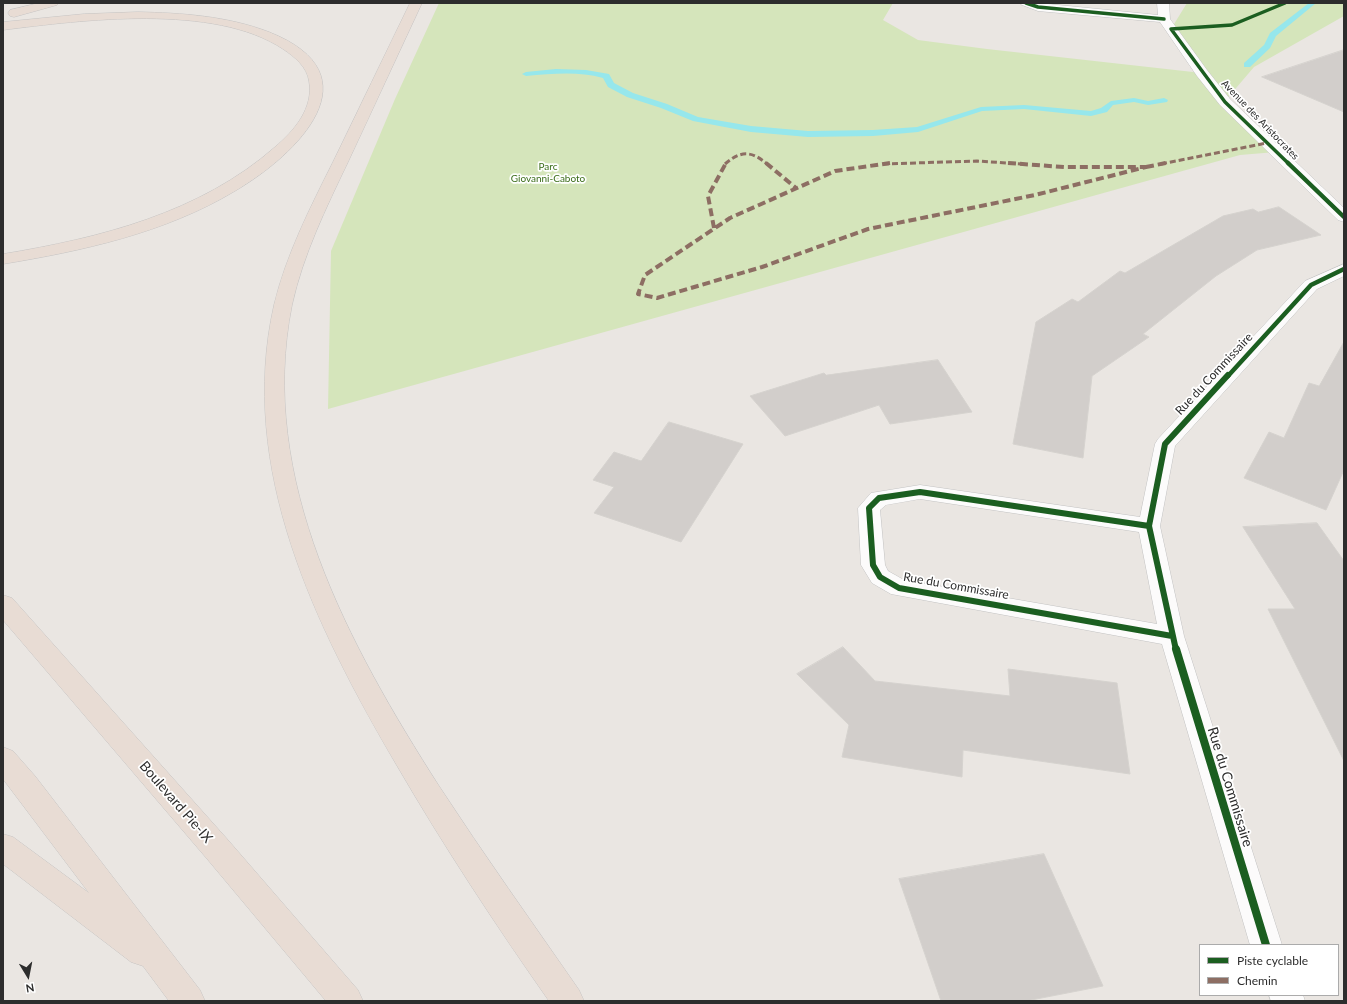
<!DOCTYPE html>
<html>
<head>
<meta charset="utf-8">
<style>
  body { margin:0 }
  #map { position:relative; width:1347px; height:1004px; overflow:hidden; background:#eae6e2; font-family:Lato,sans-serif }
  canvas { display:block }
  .frame { position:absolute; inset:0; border:4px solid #2d2d2d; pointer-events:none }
  .legend { position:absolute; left:1199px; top:944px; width:140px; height:52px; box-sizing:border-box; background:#fff; border:1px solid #ababab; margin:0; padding:5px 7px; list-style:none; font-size:12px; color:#2d2d2d }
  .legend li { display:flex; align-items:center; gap:8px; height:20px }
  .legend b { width:20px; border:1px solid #ababab }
  .north { position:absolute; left:8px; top:956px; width:40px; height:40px; -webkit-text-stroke:3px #fff; paint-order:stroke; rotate:170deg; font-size:11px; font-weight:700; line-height:16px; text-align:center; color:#2d2d2d }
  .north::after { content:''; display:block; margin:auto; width:14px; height:18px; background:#2d2d2d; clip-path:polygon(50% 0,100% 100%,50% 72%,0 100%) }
</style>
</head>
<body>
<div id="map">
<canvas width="1347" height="1004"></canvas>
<div class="frame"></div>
<ul class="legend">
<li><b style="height:5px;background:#1b5e20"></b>Piste cyclable</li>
<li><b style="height:5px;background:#8d6e63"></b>Chemin</li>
</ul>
<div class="north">N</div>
</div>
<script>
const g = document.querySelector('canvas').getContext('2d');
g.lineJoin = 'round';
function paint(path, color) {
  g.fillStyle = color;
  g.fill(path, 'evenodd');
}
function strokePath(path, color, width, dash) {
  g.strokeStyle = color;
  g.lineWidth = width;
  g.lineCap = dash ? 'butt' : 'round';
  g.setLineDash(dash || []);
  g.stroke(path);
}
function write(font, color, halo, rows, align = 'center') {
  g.font = font + ' Lato,sans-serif';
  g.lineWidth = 3.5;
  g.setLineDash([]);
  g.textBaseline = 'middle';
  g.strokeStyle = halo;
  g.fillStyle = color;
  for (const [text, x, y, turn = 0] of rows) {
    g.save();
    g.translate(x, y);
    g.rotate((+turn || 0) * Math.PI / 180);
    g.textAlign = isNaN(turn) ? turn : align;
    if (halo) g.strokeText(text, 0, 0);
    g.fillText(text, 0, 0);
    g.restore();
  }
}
paint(new Path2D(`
  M439,3H893L883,20L918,40L987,49L1202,73L1171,29L1187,3H1344V16L1254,67L1225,101L1276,152L1240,155L328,409L331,251L395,99Z`), '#d5e5bb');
paint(new Path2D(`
  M1309,3H1316L1276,36L1270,48L1250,67H1244V63L1264,45L1270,33Z
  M556,69L586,70L609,74L614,83L633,93L667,104L698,117L751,126L808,131L873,130L917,127L981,107L1024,105L1091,111L1101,108L1111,101L1134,98L1148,101L1164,98L1168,100L1167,102L1148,105L1134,102L1113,105L1107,112L1091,116L1024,109L982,111L918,132L873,136L808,137L751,132L693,121L661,108L627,97L608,87L603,78C577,71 552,74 526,76L522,74L526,72Z`), '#96e7ec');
const building = new Path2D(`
  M1344,50V112L1262,77Z
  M1279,207L1321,235L1257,250L1216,276L1143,334L1149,337L1092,376L1083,458L1013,444L1036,322L1072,299L1078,302L1120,271L1125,273L1223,216L1253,209L1258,212Z
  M1344,342V470L1326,510L1244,478L1269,432L1284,438L1309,383L1319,386Z
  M938,360L972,412L890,424L879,405L785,436L750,396L824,373L826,375Z
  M669,422L743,444L681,542L594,513L614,487L593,480L614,452L641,461Z
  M1317,523L1344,561V761L1268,609H1295L1243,527Z
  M843,647L875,681L1010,696L1008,669L1117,683L1130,774L963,750L962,777L842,757L849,725L797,674Z
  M1044,854L1103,986L1026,1001H941L899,879Z`);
paint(building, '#d2cecb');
strokePath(building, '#d5d2ce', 1);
const minor = new Path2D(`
  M1020,3H1038L1158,15L1157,3H1169L1170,19L1207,70L1230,99L1344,208V222L1338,220L1220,105L1197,76L1160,22L1038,11L1022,5Z
  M1344,264V276L1317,289L1175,446L1160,526L1184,636L1282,945H1250L1162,644L891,594L872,583L861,565L858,508L871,493L920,485L1140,517L1155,444L1158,439L1305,281ZM920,499L1139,532L1157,624L904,580L888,571L885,565L880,510L886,505Z
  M1269,995H1303L1305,1001H1271Z`);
const trunk = new Path2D(`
  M39,3H59L57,5L14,17L10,16L8,13L10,10Z
  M410,3H422C397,56 373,109 348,162C326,208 303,255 292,305C257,479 349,645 439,786C484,855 532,922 579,990L584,1001H549C495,924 443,845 396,764C316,627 237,469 274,305C286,255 310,208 333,162C359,109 384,56 410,3Z
  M138,12C182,13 227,16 269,32C378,75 298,154 235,191C165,233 82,251 3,264V254C100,238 200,213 275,147C294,131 314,108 309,81C307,67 295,57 283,49C214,3 82,20 3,30V22L84,14Z
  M3,595L12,598L228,840L358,990L363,1001H326L208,860L3,620Z
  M3,747L13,751L35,776L200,990L205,1001H169L143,966L131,962L3,864V834L13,837L89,893L3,779Z`);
strokePath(minor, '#c2c2c2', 1);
strokePath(trunk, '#c6c4c3', 1);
paint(minor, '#fcfbfb');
paint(trunk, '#e8dcd4');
strokePath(new Path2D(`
  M725,164C741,150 752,151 767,164
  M883,164L977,161L1022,164
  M1161,164L1267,143`), '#8d6e63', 3, [6, 3]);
strokePath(new Path2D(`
  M766,163L796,188
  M890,163L835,171L730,218L645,275L638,294L657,298L762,267L868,229L1035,195L1146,167
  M1008,163L1064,167H1146
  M1146,167L1166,163
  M714,228L708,196L726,163`), '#8d6e63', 4, [8, 4]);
strokePath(new Path2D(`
  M1026,3L1038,7L1164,19
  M1171,29L1225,102L1289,164
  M1171,29L1232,25L1285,3`), '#1b5e20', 3.5);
strokePath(new Path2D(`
  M1288,163L1344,217
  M1228,376L1311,285L1344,269`), '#1b5e20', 4.5);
strokePath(new Path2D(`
  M1149,526L920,492L879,498L869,508L873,565L880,577L899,588L1172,636
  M1176,650L1149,526L1165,444L1228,375`), '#1b5e20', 6);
strokePath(new Path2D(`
  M1176,649L1266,945`), '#1b5e20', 8);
write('10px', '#2d2d2d', '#fff', [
  ["Avenue des Aristocrates",1260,120,46]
]);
write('10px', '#3b6d1a', '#fff', [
  ["Parc",548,167],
  ["Giovanni-Caboto",548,179]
]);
write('12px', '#2d2d2d', '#fff', [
  ["Rue du Commissaire",1214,374,-47],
  ["Rue du Commissaire",956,586,10]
]);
write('14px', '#2d2d2d', '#fff', [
  ["Rue du Commissaire",1230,787,73],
  ["Boulevard Pie-IX",176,802,49]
]);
</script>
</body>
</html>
